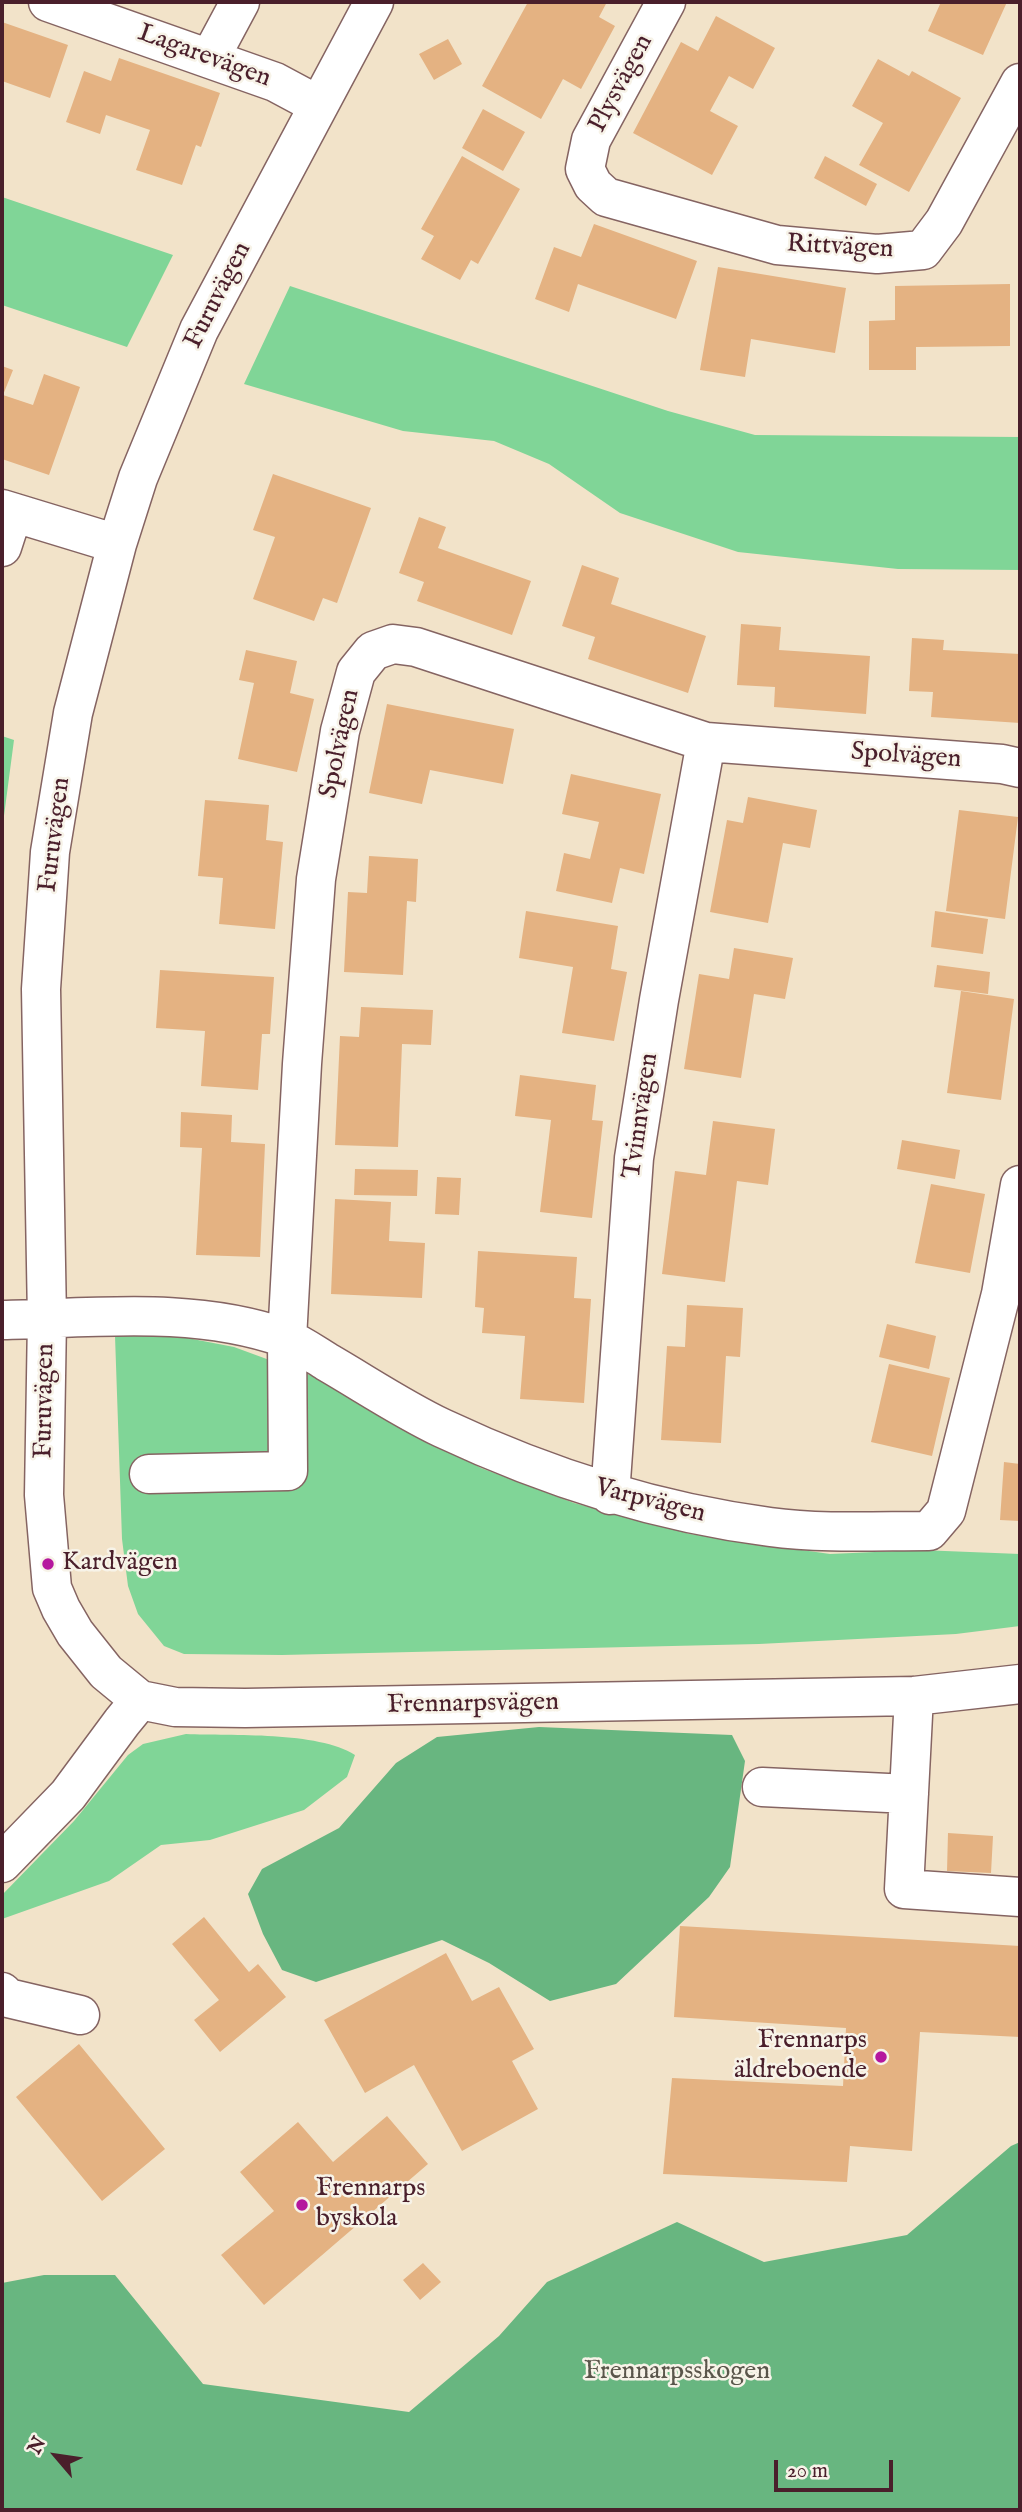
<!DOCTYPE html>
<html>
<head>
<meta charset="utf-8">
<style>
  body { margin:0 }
  #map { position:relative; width:1022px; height:2512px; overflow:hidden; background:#f2e3c9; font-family:"IM FELL English",serif }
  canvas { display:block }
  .frame { position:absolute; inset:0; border:4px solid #4a1f2b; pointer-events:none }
  .north { position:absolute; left:21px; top:2421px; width:70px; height:70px; -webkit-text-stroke:5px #f7f3e8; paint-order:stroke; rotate:299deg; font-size:19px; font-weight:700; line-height:28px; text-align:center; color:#4a1f2b }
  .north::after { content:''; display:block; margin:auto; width:24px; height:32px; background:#4a1f2b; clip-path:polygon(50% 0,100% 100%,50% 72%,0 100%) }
  .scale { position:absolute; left:774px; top:2460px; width:119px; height:32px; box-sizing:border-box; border:4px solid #4a1f2b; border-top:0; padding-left:9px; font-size:21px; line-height:24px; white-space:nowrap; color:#4a1f2b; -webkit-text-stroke:5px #f7f3e8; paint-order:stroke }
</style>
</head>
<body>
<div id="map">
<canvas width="1022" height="2512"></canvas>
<div class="frame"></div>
<div class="north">N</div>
<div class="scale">20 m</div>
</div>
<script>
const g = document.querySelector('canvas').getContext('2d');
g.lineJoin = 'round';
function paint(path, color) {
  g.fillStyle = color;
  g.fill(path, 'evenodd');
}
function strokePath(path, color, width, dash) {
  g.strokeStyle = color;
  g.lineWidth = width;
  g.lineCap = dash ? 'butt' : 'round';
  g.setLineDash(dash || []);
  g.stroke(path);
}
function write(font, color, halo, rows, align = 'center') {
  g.font = font + ' "IM FELL English",serif';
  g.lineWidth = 5;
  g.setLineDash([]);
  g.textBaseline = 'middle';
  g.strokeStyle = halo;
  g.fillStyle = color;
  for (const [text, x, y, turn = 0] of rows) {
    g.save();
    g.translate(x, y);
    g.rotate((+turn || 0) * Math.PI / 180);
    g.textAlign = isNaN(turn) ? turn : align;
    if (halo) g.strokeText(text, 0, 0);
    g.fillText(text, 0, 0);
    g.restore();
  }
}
paint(new Path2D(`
  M2,197L173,255L127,347L2,305Z
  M290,286L668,411L755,435L1020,437V570L898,569L738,552L620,513L549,464L494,441L403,431L244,384Z
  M2,736L14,740L2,831Z
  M115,1336H177L234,1347L313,1376L481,1468L574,1503L690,1534L830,1554L920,1550L1020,1554V1626L956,1634L759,1644L282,1655L184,1654L164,1646L138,1614L128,1586L122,1539Z
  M186,1734C231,1736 318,1731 355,1755L347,1777L304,1810L210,1840L161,1845L109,1881L2,1919V1895L74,1821L128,1755L143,1744Z`), '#80d597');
paint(new Path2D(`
  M539,1727L732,1735L745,1761L730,1867L709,1897L616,1984L550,2001L489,1963L442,1940L316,1982L282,1970L263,1934L248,1894L262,1869L339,1828L396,1763L437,1737Z
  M1020,2142V2510H2V2283L44,2275H115L203,2384L409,2412L499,2336L547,2282L677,2222L764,2262L907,2235L1011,2146Z`), '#68b680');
paint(new Path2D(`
  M528,2H607L599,17L615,26L581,89L563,79L541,119L482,86Z
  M941,2H1007L983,55L928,31Z
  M716,16L775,48L753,89L729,76L710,111L738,126L712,175L633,133L681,42L698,51Z
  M2,22L68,45L50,98L2,81Z
  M448,39L462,64L434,80L419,54Z
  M119,58L220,93L201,147L196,145L182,185L136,170L150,130L106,115L100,134L66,122L84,71L111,81Z
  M878,59L909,76L912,71L961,98L909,192L859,165L883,123L852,106Z
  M483,109L525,132L503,171L462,148Z
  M462,156L520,189L478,264L471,260L460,280L421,259L434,236L421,229Z
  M825,156L877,184L866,206L814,178Z
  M594,224L697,261L676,319L578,284L569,312L535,299L554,247L581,257Z
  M718,267L846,288L835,353L751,339L745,377L700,370Z
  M1010,284V346L916,347V370H869V321L895,320V286Z
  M2,366L13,370L3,395L33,405L44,374L80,387L49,475L2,459Z
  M273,474L371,508L337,603L323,598L314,621L253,599L275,537L253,530Z
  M419,517L446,527L438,548L531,581L512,635L417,601L424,582L399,573Z
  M582,565L619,578L611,604L706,636L688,693L588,659L595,637L562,626Z
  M741,624L781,627L779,650L870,656L866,714L774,707L775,687L737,685Z
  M912,638L944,640L943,650L1020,654V723L931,717L933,692L909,691Z
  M246,650L297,661L290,693L314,699L297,772L238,759L254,683L239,680Z
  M387,704L514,729L503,784L430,770L422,804L369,793Z
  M571,774L661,794L644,874L620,868L612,903L556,891L564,853L590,859L599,822L562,814Z
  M748,797L817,810L810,848L783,843L768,923L710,912L727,820L743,823Z
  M205,800L269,805L266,840L283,842L275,929L219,924L223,878L198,876Z
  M959,810L1018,817L1005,919L946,911Z
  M369,856L418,859L416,902L407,901L403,975L344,972L348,892L367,893Z
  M526,911L618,926L611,969L627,972L614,1041L562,1033L573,967L519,958Z
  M935,911L988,919L983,954L931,947Z
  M734,948L793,958L785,999L754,994L741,1078L684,1069L699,974L729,979Z
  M937,965L990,972L988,994L934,987Z
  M160,970L274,977L270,1034H262L258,1090L201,1086L205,1031L156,1028Z
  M961,991L1014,999L1001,1100L947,1093Z
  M361,1007L433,1010L431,1045L402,1044L398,1147L335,1145L340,1036L359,1037Z
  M520,1075L596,1085L592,1120L603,1121L592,1218L540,1212L551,1120L515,1116Z
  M181,1112L232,1115L231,1142L265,1144L260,1257L196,1255L202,1148L180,1147Z
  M713,1121L775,1129L768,1185L737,1181L725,1282L662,1274L675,1171L706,1175Z
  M902,1140L960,1150L955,1179L897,1169Z
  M355,1169L418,1170L417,1196L354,1195Z
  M437,1177L461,1178L459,1215L435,1214Z
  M931,1184L985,1194L970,1273L915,1263Z
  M335,1199L391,1202L389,1241L425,1243L422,1298L331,1294Z
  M478,1251L577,1257L574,1298L591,1299L584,1403L520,1399L525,1336L482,1333L484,1308L475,1307Z
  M687,1305L743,1308L740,1357L726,1356L721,1443L661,1440L667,1346L685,1347Z
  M887,1324L936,1336L929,1369L879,1357Z
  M889,1364L950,1378L932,1456L871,1442Z
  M1004,1462L1020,1464V1521L1000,1520Z
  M948,1833L993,1836L991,1873L947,1871Z
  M204,1917L249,1972L258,1964L286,1997L220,2052L194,2020L219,2000L172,1944Z
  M680,1926L1020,1946V2037L920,2032L912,2151L850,2146L847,2182L663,2174L672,2078L843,2086L846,2028L674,2017Z
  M446,1953L472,2001L499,1987L534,2049L512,2061L538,2109L462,2151L414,2065L365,2093L324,2020Z
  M79,2044L165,2149L102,2201L16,2097Z
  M387,2116L428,2164L264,2305L221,2255L274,2211L240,2172L298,2122L333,2162Z
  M423,2263L441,2282L420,2300L403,2280Z`), '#e4b282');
const minor = new Path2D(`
  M48,2L275,82L318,105
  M374,2L199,330L138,478L117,544L73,713L50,852L41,989L47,1319L44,1495L52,1588L61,1609L75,1633L106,1672L140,1700L175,1707L245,1708L914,1696L1020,1684
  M666,2L591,140L585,169L593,185L606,197L777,245L877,254L923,250L944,222L1020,83
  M210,58L240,2
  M2,509L117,544
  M2,547L13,513
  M2,1320C96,1318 194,1306 285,1338C300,1344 314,1354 327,1362C365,1384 402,1409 442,1428C546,1477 655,1512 770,1527C822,1534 876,1531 929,1531L946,1511L1001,1294L1020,1185
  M149,1474L288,1471L287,1339L302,1064L316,879L340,731L356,672L373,651L393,644L416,647L706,742L1002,764L1020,768
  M610,1495L634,1158L659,1000L706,742
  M914,1696L904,1889L1020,1897
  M762,1787L909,1794
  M2,1863L68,1795L122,1722L140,1700
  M2,1992L8,1998L80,2015`);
strokePath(minor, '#856462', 41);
strokePath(minor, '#fff', 38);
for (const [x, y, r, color] of [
  [48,1564,7,"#b5179e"],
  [881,2057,7,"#b5179e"],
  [302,2205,7,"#b5179e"]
]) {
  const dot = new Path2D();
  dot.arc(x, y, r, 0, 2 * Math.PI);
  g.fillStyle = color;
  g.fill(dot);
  strokePath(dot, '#f7f3e8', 2.5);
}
write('26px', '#4a1f2b', '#f7f3e8', [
  ["Lagarevägen",204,57,20],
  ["Plysvägen",622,84,-62],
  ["Rittvägen",840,248,3],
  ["Furuvägen",219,296,-63],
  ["Spolvägen",341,744,-78],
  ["Spolvägen",906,757,4],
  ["Furuvägen",56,835,-83],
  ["Tvinnvägen",642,1116,-82],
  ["Furuvägen",46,1401,-89],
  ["Varpvägen",650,1502,14],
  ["Frennarpsvägen",473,1705,-1]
]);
write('26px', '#4a1f2b', '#f7f3e8', [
  ["Kardvägen",62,1564],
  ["Frennarps",867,2042,"right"],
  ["äldreboende",867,2072,"right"],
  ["Frennarps",316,2190],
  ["byskola",316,2220]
], 'left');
write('26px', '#5a564b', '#f7f3e8', [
  ["Frennarpsskogen",677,2373]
]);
</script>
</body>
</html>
